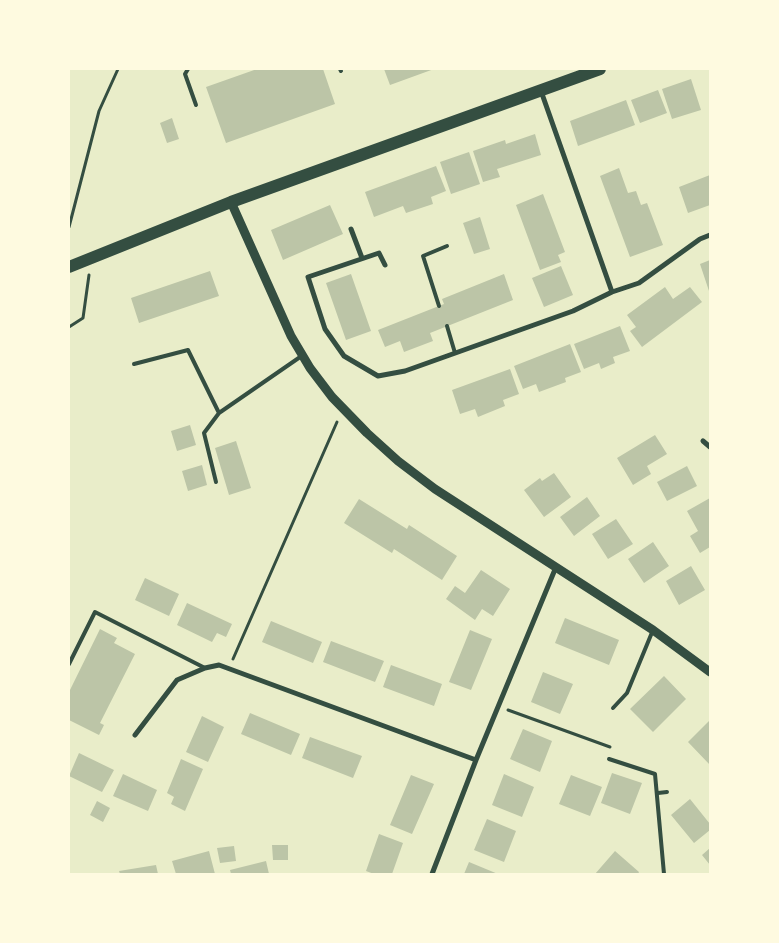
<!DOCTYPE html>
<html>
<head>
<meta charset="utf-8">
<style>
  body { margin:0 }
  #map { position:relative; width:779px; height:943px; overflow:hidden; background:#e9edc9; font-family:"Space Grotesk",sans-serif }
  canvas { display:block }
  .frame { position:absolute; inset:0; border:70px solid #fefae0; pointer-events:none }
</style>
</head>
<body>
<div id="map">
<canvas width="779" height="943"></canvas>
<div class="frame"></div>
</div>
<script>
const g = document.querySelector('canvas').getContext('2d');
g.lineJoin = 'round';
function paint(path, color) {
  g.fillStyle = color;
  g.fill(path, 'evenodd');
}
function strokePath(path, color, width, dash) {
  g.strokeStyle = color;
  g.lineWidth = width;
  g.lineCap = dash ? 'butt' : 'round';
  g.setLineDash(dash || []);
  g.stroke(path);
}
paint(new Path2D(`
  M257,69H323L335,104L226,143L206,87Z
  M384,69H434L390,85Z
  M691,79L701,110L672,119L662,89Z
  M658,90L667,113L640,123L631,100Z
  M626,100L635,125L578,146L570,121Z
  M172,118L179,139L167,143L160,123Z
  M535,134L541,155L497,169L500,177L483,182L473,151L505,140L506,144Z
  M469,152L480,184L451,194L440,162Z
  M436,166L446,191L431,197L433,204L406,213L403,206L374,217L365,192Z
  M619,168L628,193L636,191L641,205L647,203L663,245L630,257L600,176Z
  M710,175V205L688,213L679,187Z
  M543,194L565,252L558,255L561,262L540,270L516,205Z
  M330,205L343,234L283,260L271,230Z
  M480,217L490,249L474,254L463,223Z
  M710,260V294L700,264Z
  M561,266L573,295L544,307L532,278Z
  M210,271L219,296L139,323L131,298Z
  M351,274L371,331L346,340L326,283Z
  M504,274L513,300L430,333L433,341L404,352L400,341L385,347L378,330L444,304L442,299Z
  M665,287L673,299L690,287L702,302L642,347L630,331L636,327L627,315Z
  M620,326L630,351L613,357L615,363L601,369L599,363L584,369L574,344Z
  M570,344L581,372L565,378L566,382L539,392L536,384L523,389L514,366Z
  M510,369L519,394L503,400L505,406L478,417L475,409L460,414L452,390Z
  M190,425L196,445L177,451L171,431Z
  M655,435L667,454L647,466L651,474L633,485L617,458Z
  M236,441L251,488L229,495L215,448Z
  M202,465L207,485L188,491L182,471Z
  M687,466L697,486L667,501L657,482Z
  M554,473L571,497L544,517L524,490L540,478L542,481Z
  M587,497L600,516L574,536L560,517Z
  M710,498V547L700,553L690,536L698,531L687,511Z
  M359,499L407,529L409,525L457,556L442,580L394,549L392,553L344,523Z
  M616,519L633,544L608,559L592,534Z
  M653,542L669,566L644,583L628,559Z
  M691,566L705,590L679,605L666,581Z
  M481,570L510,589L493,616L482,609L475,620L446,599L455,586L465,593Z
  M145,578L179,594L169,616L135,600Z
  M187,603L232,624L226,637L217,633L212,642L177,625Z
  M565,618L619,640L609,665L555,643Z
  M271,621L322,642L313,663L262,642Z
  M100,629L117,638L114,643L135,654L100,723L104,725L99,735L69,720V692Z
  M470,630L492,639L471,690L449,682Z
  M331,641L384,661L375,682L323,662Z
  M391,665L442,684L434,706L383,687Z
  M543,672L573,684L560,714L531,702Z
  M664,676L686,699L653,732L630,709Z
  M250,713L300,734L291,755L241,734Z
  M202,716L224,727L208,762L186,752Z
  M710,720V765L688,742Z
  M523,729L552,741L540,772L510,759Z
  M310,737L362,756L353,778L302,758Z
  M79,753L114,770L102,792L69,776Z
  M181,759L203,769L185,811L171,804L174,797L167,793Z
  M612,773L642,783L630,814L601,803Z
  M123,774L157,790L148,811L113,796Z
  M504,774L534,787L522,817L492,805Z
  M411,775L434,784L412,834L390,825Z
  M571,775L602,787L590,816L559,804Z
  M690,799L710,824V830L694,843L671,815Z
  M97,801L110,808L103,822L90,815Z
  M487,819L516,831L504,862L474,850Z
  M379,834L403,843L392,874H374L366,871Z
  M272,845H288V860H273Z
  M234,846L236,861L220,863L217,848Z
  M710,848V865L702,855Z
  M209,851L215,874H176L172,861Z
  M615,851L639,872L638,874H595Z
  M266,861L269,874H231L230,870Z
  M469,862L498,874H464Z
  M156,865L158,874H120L119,871Z`), '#bcc5a7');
strokePath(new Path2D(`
  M69,227L99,111L118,69
  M69,327L83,318L89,275
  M233,659L337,422
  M508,710L610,747`), '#344e41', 3);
strokePath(new Path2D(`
  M188,69L185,74L196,105
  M340,69L341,71
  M439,306L423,256L447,246
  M447,326L455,353
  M134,364L188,350L219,413
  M216,482L204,433L219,413L303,355
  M69,664L95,612L205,668
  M613,708L627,693L653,630
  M609,759L655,774L664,874
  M658,793L667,792`), '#344e41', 4);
strokePath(new Path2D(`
  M351,229L362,258
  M385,265L379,253L308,277L325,329L344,356L378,376L405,371L573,311L612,292L541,91
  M612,292L639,283L700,239L710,235
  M703,441L710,447
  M135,735L177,680L205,668L219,665L476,760
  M432,874L476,760L556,567`), '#344e41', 5);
strokePath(new Path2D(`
  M231,202L291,336L310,368L332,397L367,433L398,461L435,489L653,630L710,672`), '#344e41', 9);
strokePath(new Path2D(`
  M69,267L231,202L600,69`), '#344e41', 12);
</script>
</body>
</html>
